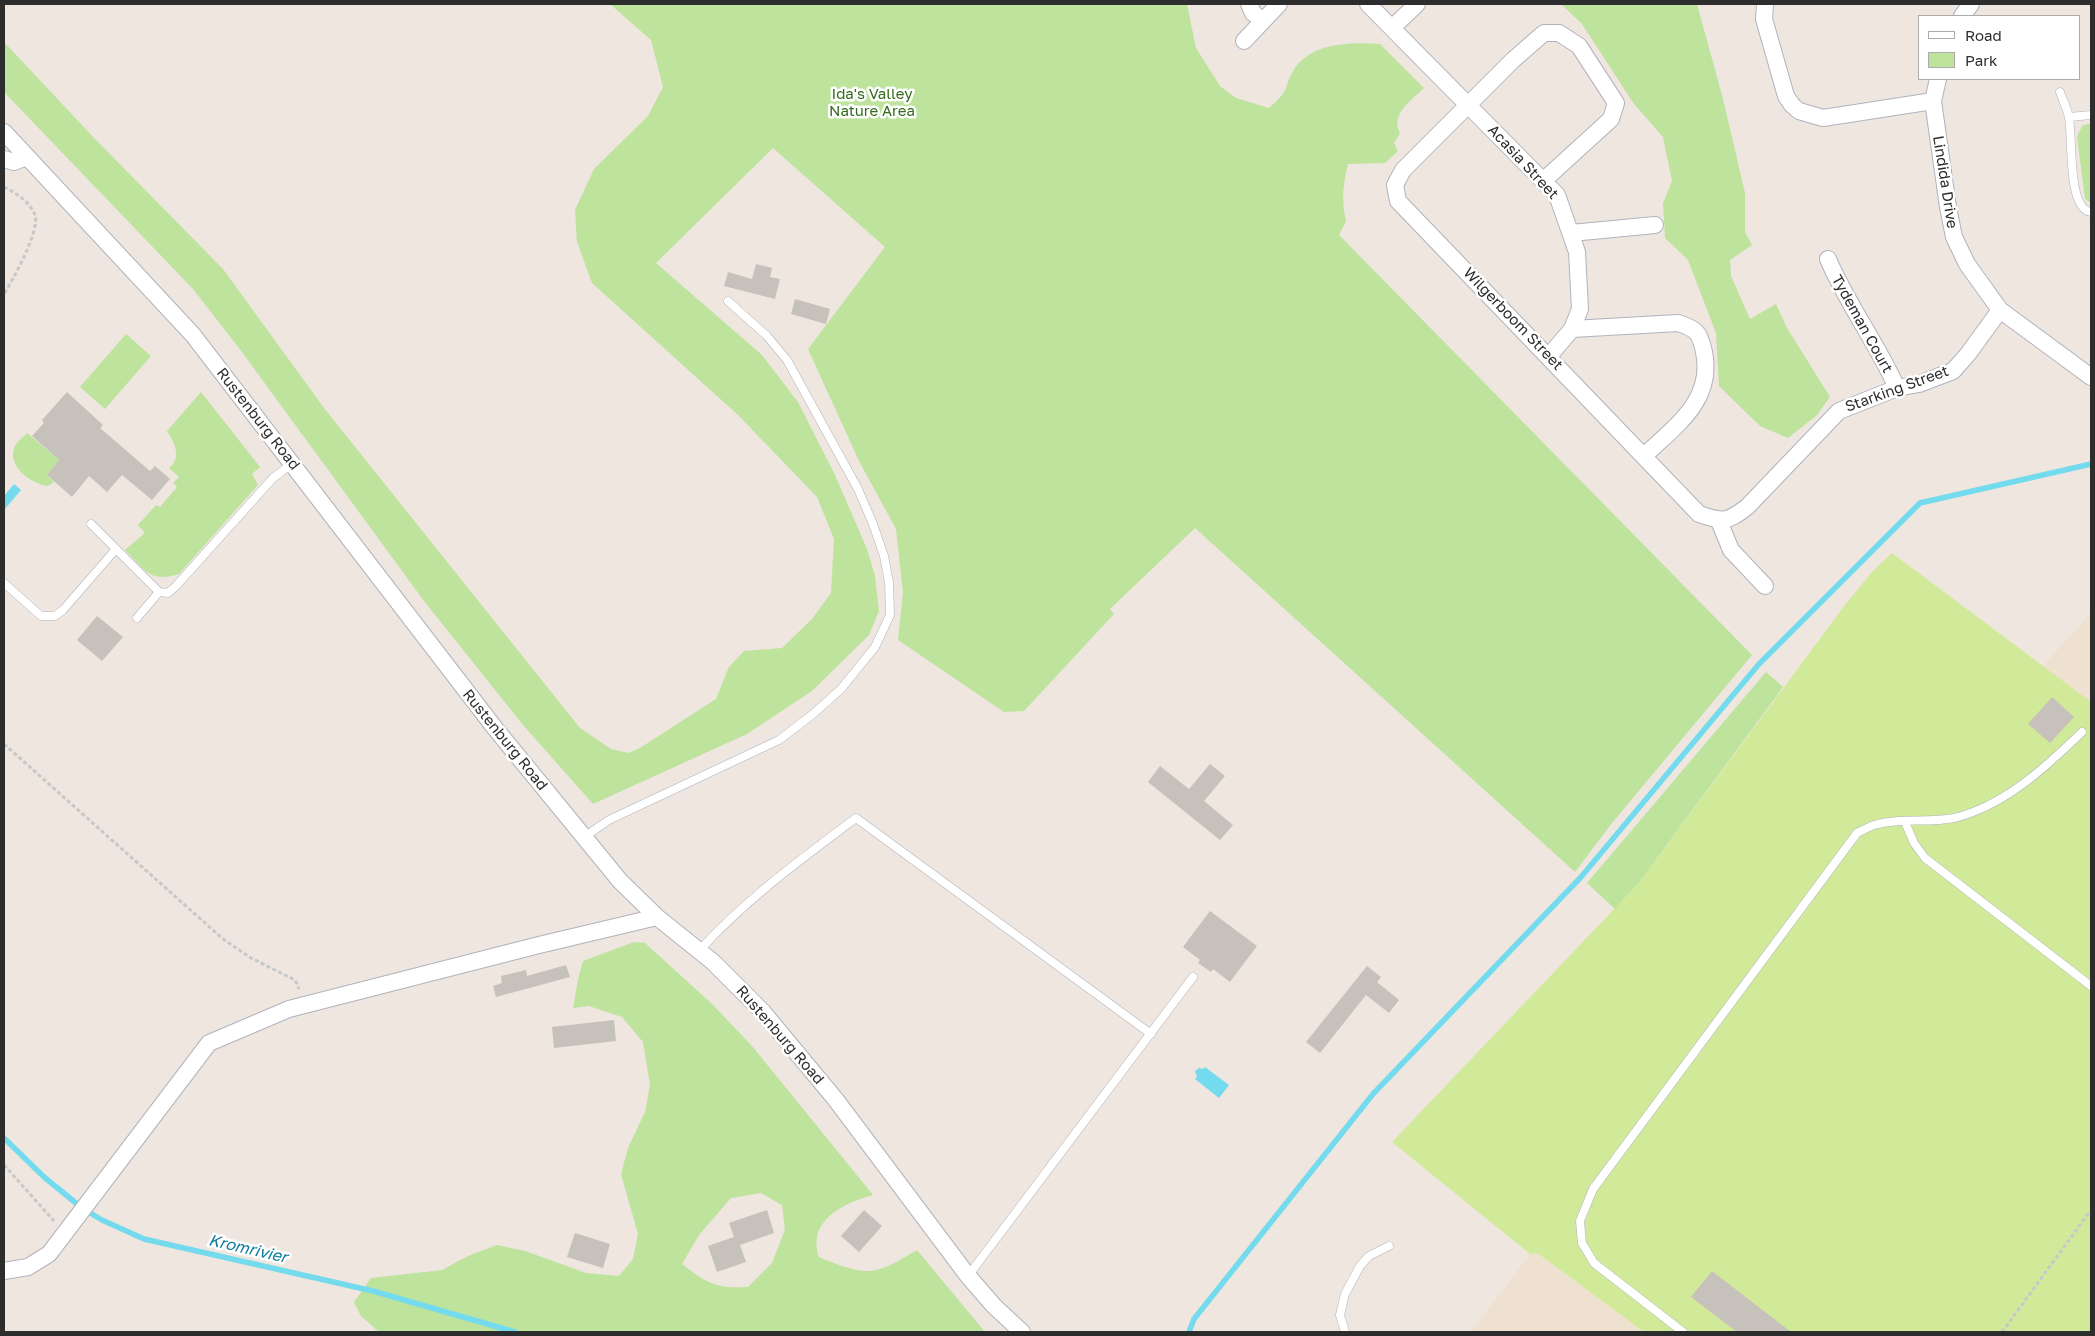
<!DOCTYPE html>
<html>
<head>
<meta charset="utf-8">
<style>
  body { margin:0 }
  #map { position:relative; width:2095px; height:1336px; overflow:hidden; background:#eee6df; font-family:"Golos Text",sans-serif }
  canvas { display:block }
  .frame { position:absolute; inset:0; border:5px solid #2d2d2d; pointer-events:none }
  .legend { position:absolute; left:1918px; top:15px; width:162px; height:65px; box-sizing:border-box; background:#fff; border:1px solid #ababab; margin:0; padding:6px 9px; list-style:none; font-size:15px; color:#2d2d2d }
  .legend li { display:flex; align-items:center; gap:10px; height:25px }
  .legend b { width:25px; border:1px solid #ababab }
</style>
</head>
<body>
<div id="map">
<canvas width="2095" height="1336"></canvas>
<div class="frame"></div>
<ul class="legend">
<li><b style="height:6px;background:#fff"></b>Road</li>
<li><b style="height:14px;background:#bde39d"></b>Park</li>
</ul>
</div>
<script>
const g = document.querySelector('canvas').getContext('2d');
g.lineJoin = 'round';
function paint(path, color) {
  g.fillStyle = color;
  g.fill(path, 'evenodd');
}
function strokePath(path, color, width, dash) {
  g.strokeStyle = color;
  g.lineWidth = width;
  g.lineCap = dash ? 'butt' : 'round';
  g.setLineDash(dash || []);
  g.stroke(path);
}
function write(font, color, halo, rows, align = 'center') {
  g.font = font + ' "Golos Text",sans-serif';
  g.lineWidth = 5;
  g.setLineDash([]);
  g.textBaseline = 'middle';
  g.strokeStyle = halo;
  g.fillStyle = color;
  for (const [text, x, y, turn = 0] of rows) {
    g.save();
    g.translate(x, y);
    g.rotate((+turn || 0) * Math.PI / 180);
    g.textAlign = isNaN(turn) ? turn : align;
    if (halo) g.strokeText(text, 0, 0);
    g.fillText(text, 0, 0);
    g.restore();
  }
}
paint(new Path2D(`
  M2091,613V702L2043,666Z
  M1537,1253L1644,1332H1471L1530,1254Z`), '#efe1cf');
paint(new Path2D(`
  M610,4H1187L1196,48L1220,86L1236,98L1269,108C1273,104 1279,99 1283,94C1287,88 1288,79 1292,73C1309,42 1350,42 1380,44L1424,88C1411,101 1390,114 1400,133L1394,143L1398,151L1385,163L1348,164C1343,185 1341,200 1346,221L1339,235L1752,655L1612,823L1575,872L1195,528L1110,609L1114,614L1024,711L1004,712L898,640L903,593L896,529L859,461L808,349L885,247L773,148L656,263L762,355L798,402L835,475L867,549L875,576L879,611L869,635L812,691L747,734L593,804L523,725L424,601L239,348L193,289L4,92V42L96,140L223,269L324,408L580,728L611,749L628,753L640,748L716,699L729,667L744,651L782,648L812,619L831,593L834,539L817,497L738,415L592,283L577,242L575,210L594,169L648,116L663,87L651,40Z
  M1561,4H1697L1723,99L1745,193V232L1752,245L1730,260L1731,276L1750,319L1776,304L1787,328L1830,397L1816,416L1788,438L1760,426L1719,386L1716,333L1688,260L1665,238L1663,203L1672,181L1663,137L1634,104L1582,24Z
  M2091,123V203L2085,199L2077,137L2082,126Z
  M126,334L151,356L105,409L80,387Z
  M201,392L260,467L252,474L258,485L179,574C149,583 145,570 125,550L145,533L138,525L156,505L160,507L177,487L173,483L179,477L169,468C183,457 174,443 167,431Z
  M27,433L59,460L47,475L54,482L48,486C31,484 6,466 15,446C19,439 23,438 27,433Z
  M1766,672L1783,687L1638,884L1615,909L1587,883Z
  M634,942L645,943L712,1004L752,1046L873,1195C844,1203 807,1220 819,1257C833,1263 855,1272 871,1271C885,1270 905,1257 917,1250L985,1332H379L361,1316L354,1302L371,1278L442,1270L468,1256L497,1245L525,1251L586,1273L619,1276L633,1259L638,1234L621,1174L628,1148L645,1112L650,1085L643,1042L622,1017L589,1006L573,1008L578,979L583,961ZM761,1193L782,1205L785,1230L772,1263L748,1287C717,1289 706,1283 682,1264L699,1235L731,1198Z`), '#bde39d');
paint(new Path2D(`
  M1892,553L2091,702V1332H1644L1537,1253L1530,1254L1392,1142L1638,884L1845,605L1872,572Z`), '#d1ea99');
paint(new Path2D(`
  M14,484L21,490L4,510V496Z
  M1205,1067L1229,1085L1219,1098L1195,1079L1197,1077L1195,1071L1199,1068L1203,1069Z`), '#74dbee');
strokePath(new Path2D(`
  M4,1138L44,1177L82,1208L102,1220L144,1239L373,1291L515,1332
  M1189,1332L1194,1319L1373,1094L1581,877L1759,664L1920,503L2091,464`), '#74dbee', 5.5);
paint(new Path2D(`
  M756,264L772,268L770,277L780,279L775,299L724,286L728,272L752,279Z
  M795,299L830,309L826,324L791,314Z
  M67,392L103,425L100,428L150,471L155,466L170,479L152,500L122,475L107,492L89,476L72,497L47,475L59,460L32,436L44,423L42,420Z
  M97,616L123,637L102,661L77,640Z
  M2052,697L2074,717L2050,743L2028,724Z
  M1210,764L1225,776L1204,801L1233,825L1220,840L1148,782L1160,766L1189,789Z
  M1210,911L1257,946L1230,982L1213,969L1211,972L1198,963L1200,960L1183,947Z
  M566,965L570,977L496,997L493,986L502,983L501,976L526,970L527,976Z
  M1367,966L1381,977L1377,982L1399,1000L1389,1013L1366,995L1320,1053L1306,1042Z
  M614,1020L616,1041L554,1048L552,1027Z
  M767,1210L774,1233L740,1245L746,1262L717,1272L708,1246L734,1237L729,1223Z
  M864,1210L882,1226L859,1252L841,1236Z
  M575,1233L610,1244L603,1268L567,1257Z
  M1712,1271L1791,1332H1737L1691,1297Z`), '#c7c1bb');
const lane = new Path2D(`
  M2060,92C2063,101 2068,110 2069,118C2073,138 2067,209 2091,212
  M2069,117L2091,115
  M91,524L116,549
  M4,583L41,616H55L63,610L116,549L159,592L168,593L176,586L273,478L293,463
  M137,618L159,592
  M1905,822L1914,843L1925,858L2091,986
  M584,837L609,820L779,740L813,714L841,689L875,647L890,615L889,582L884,556L873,524L858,489L787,360L767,336L728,301
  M699,951C745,900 801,859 856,818L1151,1034
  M968,1276L1193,977
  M1345,1332L1340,1315L1345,1294L1360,1266L1369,1256L1389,1246
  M1683,1332L1594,1263L1582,1243L1580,1221L1593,1189L1857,833C1864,830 1871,825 1878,824C1902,818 1929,823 1954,818C2004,806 2046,767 2082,732`);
const street = new Path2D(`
  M1249,4L1253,13L1263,21
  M1368,4L1557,195L1577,252L1580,309L1572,329L1549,356
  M1765,4L1764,19L1786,96L1792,105L1799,111L1823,118L1933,101
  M1962,16L1971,4
  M1392,28L1417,4
  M1244,41L1279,4
  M1938,79L1933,101L1948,207L1954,237L1967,264L2000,310L2091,377
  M4,132L193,335L494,727L620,881L657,917L713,962L763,1012L836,1100L968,1276L994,1306L1022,1332
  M4,159L14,162L26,157
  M1543,181L1611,119L1616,103L1579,46L1559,33H1544L1513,60L1403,170L1395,185L1398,201L1699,514C1723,522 1726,523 1747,507L1839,411L1897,388L1919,384L1953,371L1968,354L2000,310
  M1571,233L1655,225
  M1828,259C1847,304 1877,343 1897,388
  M1572,329L1678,323C1697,329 1700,333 1704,352C1714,401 1675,426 1644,456
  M1719,521L1731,550L1765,586
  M4,1271L28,1267L49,1254L209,1043L289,1009L539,945L657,917`);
strokePath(lane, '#b0b3bd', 9);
strokePath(street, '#b0b3bd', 18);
strokePath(new Path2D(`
  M4,187C16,193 30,202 35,215C40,231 13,280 4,294
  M4,744L223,939L251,958L295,980L299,989
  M4,1165L54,1221
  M2002,1332L2091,1210`), '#c8c8c8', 3, [4, 2.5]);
strokePath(lane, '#fff', 8);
strokePath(street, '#fff', 16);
write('15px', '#356b1c', '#fff', [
  ["Ida's Valley",872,94],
  ["Nature Area",872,111]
]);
write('15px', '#2d2d2d', '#fff', [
  ["Acasia Street",1523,162,47],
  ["Lindida Drive",1945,182,81],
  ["Wilgerboom Street",1513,319,46],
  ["Tydeman Court",1862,324,61],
  ["Starking Street",1897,389,-20],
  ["Rustenburg Road",258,419,52],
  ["Rustenburg Road",505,740,51],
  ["Rustenburg Road",780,1035,49]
]);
write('italic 16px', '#0f7d9e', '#fff', [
  ["Kromrivier",248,1249,13]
]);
</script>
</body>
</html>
